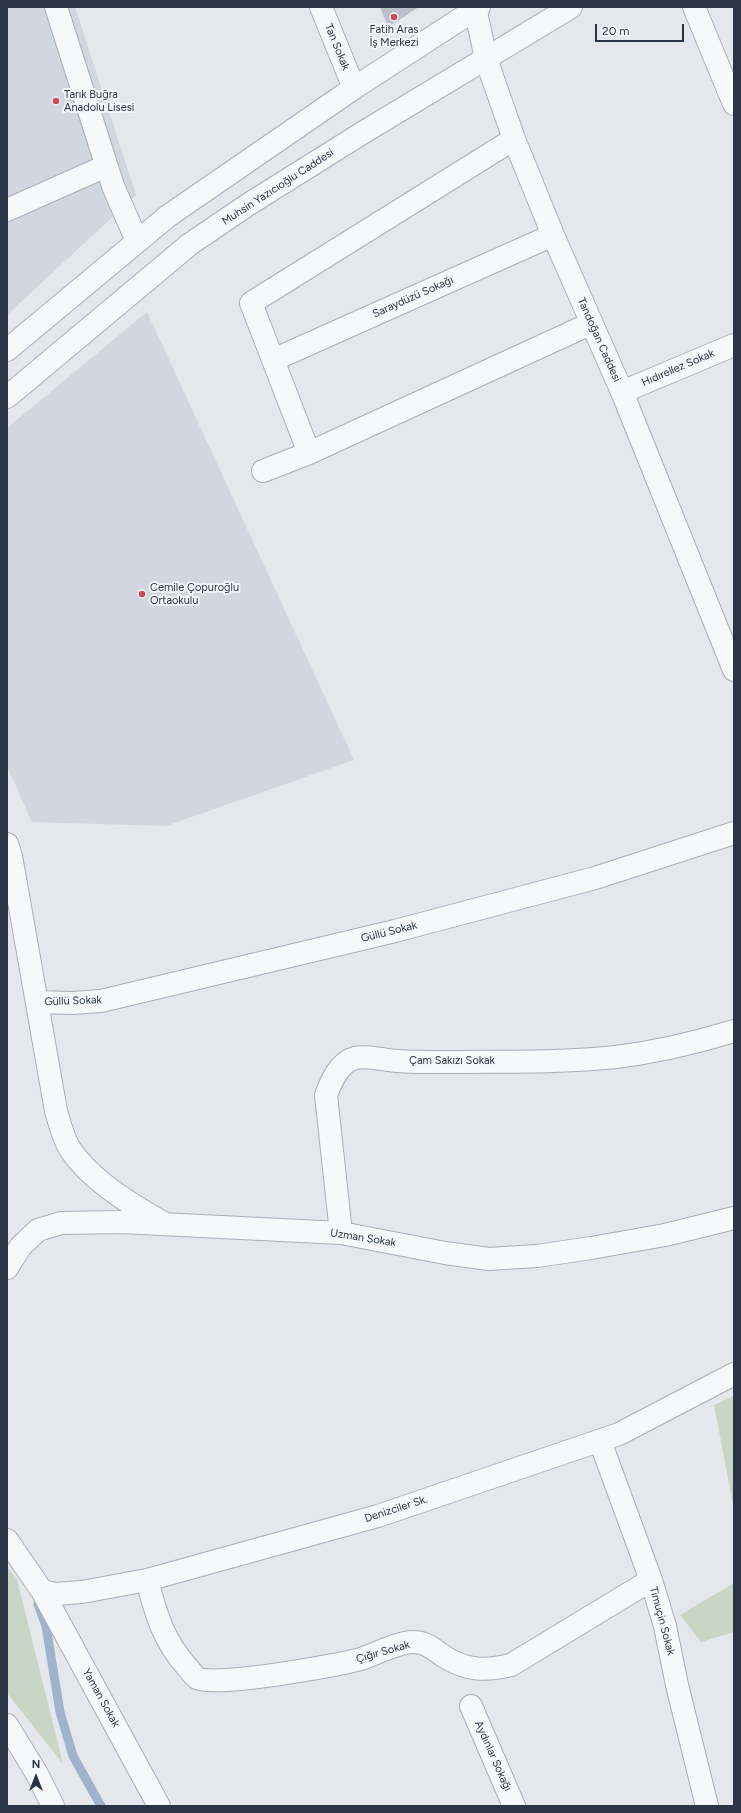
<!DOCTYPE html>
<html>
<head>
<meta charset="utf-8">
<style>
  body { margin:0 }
  #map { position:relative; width:741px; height:1813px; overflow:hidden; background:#e4e7ec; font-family:Figtree,sans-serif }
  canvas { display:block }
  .frame { position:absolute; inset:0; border:8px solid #2b3445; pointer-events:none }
  .north { position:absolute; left:16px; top:1757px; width:40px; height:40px; -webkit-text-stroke:3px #f4f6f9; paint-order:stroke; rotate:0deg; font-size:11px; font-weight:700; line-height:16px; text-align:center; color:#2b3445 }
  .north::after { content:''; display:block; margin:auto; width:14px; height:18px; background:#2b3445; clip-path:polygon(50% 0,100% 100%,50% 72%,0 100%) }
  .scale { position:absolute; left:595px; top:24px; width:89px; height:18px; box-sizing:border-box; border:2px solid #2b3445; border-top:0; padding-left:5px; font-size:12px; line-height:14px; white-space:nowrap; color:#2b3445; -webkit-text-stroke:3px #f4f6f9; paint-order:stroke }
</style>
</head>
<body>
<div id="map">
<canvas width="741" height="1813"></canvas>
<div class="frame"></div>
<div class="north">N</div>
<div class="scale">20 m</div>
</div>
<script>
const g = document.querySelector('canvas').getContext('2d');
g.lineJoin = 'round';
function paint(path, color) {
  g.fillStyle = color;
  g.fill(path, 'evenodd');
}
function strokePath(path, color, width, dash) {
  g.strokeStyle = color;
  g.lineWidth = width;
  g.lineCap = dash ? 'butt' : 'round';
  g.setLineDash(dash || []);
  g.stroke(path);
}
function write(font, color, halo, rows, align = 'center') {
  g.font = font + ' Figtree,sans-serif';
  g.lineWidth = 4;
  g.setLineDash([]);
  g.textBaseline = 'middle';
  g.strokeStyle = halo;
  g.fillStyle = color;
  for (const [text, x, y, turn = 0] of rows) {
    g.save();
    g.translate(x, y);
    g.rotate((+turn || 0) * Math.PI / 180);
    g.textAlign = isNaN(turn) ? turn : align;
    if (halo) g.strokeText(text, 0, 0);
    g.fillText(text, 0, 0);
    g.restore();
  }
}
paint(new Path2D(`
  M7,7H75L136,195L7,315Z
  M147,312L354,760L166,826L32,822L7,766V428Z`), '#d2d6de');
paint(new Path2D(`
  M734,1396V1509L714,1405Z
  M7,1567L17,1579L63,1764L7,1693Z
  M734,1583V1632L701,1642L680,1615Z`), '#c9d6c5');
strokePath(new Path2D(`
  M38,1604L46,1626L60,1712L73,1756L101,1806`), '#9fb4cc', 9);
paint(new Path2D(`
  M380,7H419L388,27Z`), '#bbc0ca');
const minor = new Path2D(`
  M56,7L113,186L137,241
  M321,7L354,88
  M475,7L486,59L514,139L553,235L622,392L734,670
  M694,7L734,104
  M7,210L106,166
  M7,350L168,216L354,88L479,7
  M273,360L553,235
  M622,392L734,345
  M7,397L190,244L249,204L364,132L571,7
  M309,453L251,303L514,139
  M263,471L309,453L592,323
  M7,844L11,856L56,1111C60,1124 63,1138 70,1149C90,1180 131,1205 162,1222
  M38,1002L72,1003L101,1001L395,931L595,878L734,833
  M341,1233L326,1095C331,1082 339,1062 355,1058C368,1055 383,1060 397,1061C413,1062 429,1062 445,1062C502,1061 559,1063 616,1057C656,1052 695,1043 734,1031
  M7,1268L21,1246L38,1230L61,1223L121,1222L341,1233L445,1253L489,1259L537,1256L591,1248L665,1235L734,1218
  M600,1441L651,1580L665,1626L677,1685L707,1806
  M7,1540L42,1591L159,1806
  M147,1580C156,1614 163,1640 187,1667C190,1670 193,1675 197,1678C213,1688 339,1665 361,1659C375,1654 399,1642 413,1642C427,1642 434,1650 445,1657C467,1671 486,1671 511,1665L651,1580
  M42,1591L55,1594L82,1592L147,1580L378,1516L619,1434L734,1374
  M471,1706L514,1806
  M7,1725L37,1774L53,1806`);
strokePath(minor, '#a9aeb7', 24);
strokePath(minor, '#f7f8fa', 22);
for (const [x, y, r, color] of [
  [394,17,4,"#d1495b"],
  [56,101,4,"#d1495b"],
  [142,594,4,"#d1495b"]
]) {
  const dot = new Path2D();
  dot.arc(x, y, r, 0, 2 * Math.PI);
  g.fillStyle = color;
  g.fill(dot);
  strokePath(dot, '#f4f6f9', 1.5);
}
write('11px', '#2b3445', '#f4f6f9', [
  ["Fatih Aras",394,30,"center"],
  ["İş Merkezi",394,43,"center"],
  ["Tarık Buğra",64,95],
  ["Anadolu Lisesi",64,108],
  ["Cemile Çopuroğlu",150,588],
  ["Ortaokulu",150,601]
], 'left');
write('11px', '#2b3445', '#f4f6f9', [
  ["Tan Sokak",337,47,68],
  ["Muhsin Yazıcıoğlu Caddesi",278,187,-33],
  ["Saraydüzü Sokağı",413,297,-24],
  ["Tandoğan Caddesi",599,340,66],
  ["Hıdırellez Sokak",678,368,-23],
  ["Güllü Sokak",389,932,-14],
  ["Güllü Sokak",73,1001,-2],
  ["Çam Sakızı Sokak",452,1061],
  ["Uzman Sokak",363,1238,9],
  ["Denizciler Sk.",396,1509,-18],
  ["Timuçin Sokak",662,1621,75],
  ["Çığır Sokak",383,1652,-16],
  ["Yaman Sokak",101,1698,61],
  ["Aydınlar Sokağı",493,1756,66]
]);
</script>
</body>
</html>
